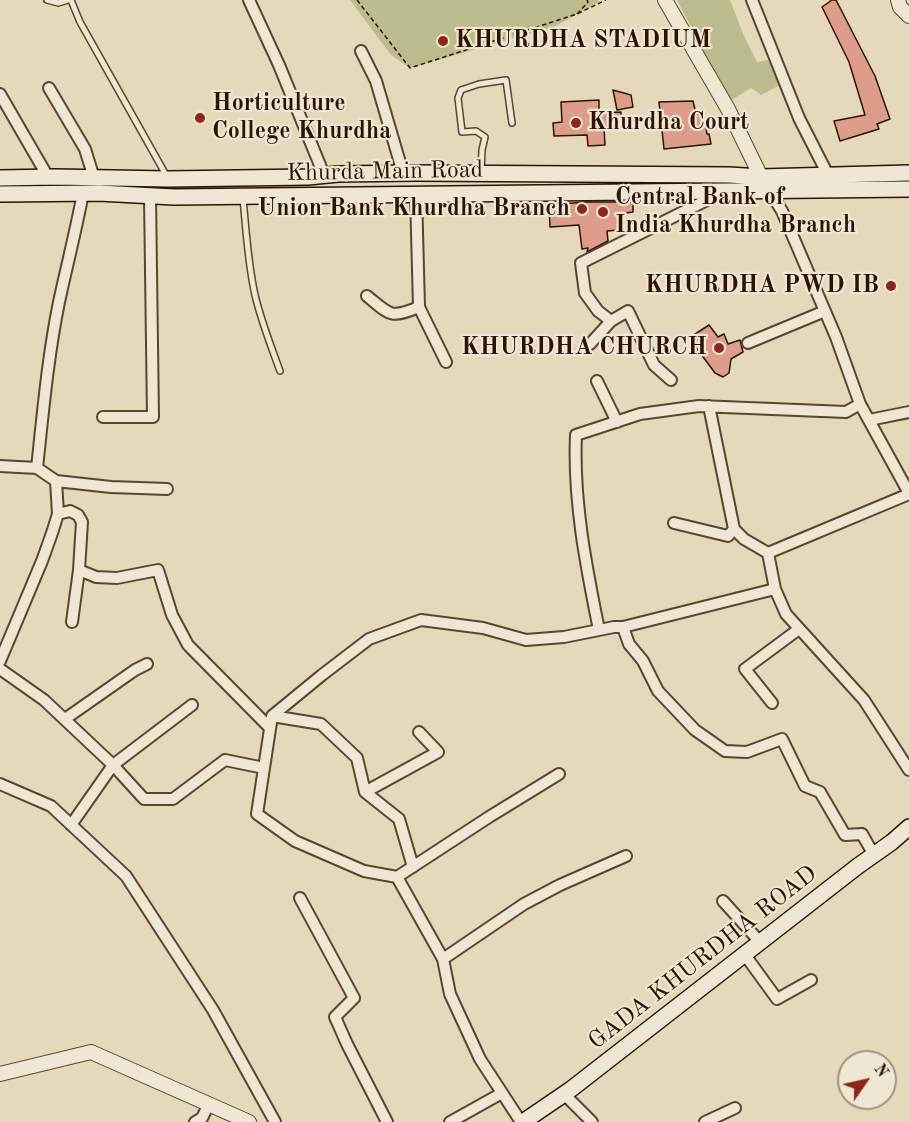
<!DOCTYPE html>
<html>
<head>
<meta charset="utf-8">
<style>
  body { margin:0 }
  #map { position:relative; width:909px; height:1122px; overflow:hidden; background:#e4dabb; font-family:"Old Standard TT",serif }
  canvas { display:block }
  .north { position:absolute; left:837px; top:1050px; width:60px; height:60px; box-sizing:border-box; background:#ede7d3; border:2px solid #a2927f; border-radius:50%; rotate:56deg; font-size:16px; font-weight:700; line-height:24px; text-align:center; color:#311200 }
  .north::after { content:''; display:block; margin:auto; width:21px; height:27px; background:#8f2418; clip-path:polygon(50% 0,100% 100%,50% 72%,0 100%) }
</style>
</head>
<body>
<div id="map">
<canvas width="909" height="1122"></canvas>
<div class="north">N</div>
</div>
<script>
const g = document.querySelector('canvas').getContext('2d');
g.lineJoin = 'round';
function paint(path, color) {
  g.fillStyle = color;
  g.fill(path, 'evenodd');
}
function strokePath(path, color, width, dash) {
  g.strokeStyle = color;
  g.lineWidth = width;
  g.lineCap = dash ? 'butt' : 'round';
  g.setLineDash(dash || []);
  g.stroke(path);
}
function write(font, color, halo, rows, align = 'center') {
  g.font = font + ' "Old Standard TT",serif';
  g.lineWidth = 4.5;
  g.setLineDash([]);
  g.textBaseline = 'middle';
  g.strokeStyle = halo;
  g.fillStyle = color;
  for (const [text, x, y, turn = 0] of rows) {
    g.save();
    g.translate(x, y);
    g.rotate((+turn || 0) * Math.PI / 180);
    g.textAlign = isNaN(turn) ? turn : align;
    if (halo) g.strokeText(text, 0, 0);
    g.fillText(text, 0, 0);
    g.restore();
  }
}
paint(new Path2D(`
  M350,0H598L599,2L554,27L410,68L391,55Z
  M677,0H730L744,36L757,62L768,60L780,85L761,95L751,88L730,101Z`), '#bbbd8c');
const building = new Path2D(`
  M832,0H836L875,76L890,119L877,124L879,129L840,141L834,121L865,115L849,62L822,7Z
  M613,90L631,95L633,107L617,110Z
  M599,100V113L621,112V127L604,128L605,145L588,146L587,135L554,136L553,123L562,122L561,102Z
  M693,101L696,114H704L707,134H709L711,144L664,149L659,102Z
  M586,202H633V212L618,214L619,230L607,231L608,241L587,252L588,248L582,249L579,225L550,227L549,205Z
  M709,325L718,337L724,334L728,344L740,340L743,352L731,359L729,373L723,377L715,373L689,338Z`);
paint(building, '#de9d8b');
strokePath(building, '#311200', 1.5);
const service = new Path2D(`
  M47,0L58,3L68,0
  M71,0L80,22L166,175
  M481,172L482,150L485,137L476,131L462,132L458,98L461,90L479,84L506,80L512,123
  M243,198C246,230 248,264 255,295C261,321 271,346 280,371`);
const minor = new Path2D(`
  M249,0L279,65L324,175
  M752,0L799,118L828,175
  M361,51L376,81L403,173
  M49,88L85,149L94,178
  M0,94L48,177
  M416,194L419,307L446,362
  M367,296C390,315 390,319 419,307
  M611,321L628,311L654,365L671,380
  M748,343L825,311
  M590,344L611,321L598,311L585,293L581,263L721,193
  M597,381L617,422
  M860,404L909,493
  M103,417H153L150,196
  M869,420L909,412
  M0,466L37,468
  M56,481L111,487L167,489
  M909,494L768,553L775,589L786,614L864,700L909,770
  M58,514L70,511L78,515L82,522L79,570L72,622
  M674,523L728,536L734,529L709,406
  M734,529L744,539L768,553
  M79,570L96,577L117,578L158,570L172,615L188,645L270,728
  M623,627L629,644L643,661L658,691L695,730L725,751L747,752L782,739L805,786L820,792L845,835L862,834L874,855
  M599,630C586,566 573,500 576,435L640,414L699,406L846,412L860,404L836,337L782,211L767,187
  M0,661L42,561L52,533L58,514L56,481L37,468C43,412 48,356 59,302C67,265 76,230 83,193
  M0,669L44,700L113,765L144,799H173L225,760L264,768L257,814L295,841L364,871L397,877L443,959L450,994L480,1059L521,1122
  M772,703L745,669L799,629
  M272,716L321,724L357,758L365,792L399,819L413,867
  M65,719L135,670L147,664
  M264,768L272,716L322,675L369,639L421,620L483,628L526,640L564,637L614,627H623L775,589
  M0,784L51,806L126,876L213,1010L275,1122
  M365,792L438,752L419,732
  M71,825L113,765L192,705
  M397,877L489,817L559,774
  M300,898L354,998L335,1017L347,1044L387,1122
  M723,901L761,943
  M745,955L777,999L811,980
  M443,959L524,904L560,885L626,856
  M564,1094L592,1122
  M195,1122L202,1118L209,1104
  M450,1122L502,1093
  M705,1122L735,1108`);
const tertiary = new Path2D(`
  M665,0L728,109L761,177
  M898,0L900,7L909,16
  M0,1074L91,1052L249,1122`);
const secondary = new Path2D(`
  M0,178L55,177L168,179L308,177L338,174L416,173L729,175L761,177L909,173
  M0,194L99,193L174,197L909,189
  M523,1122L570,1090L858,866L892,842L909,827`);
strokePath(service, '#5e442f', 8);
strokePath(minor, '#5e442f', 14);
strokePath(tertiary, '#5e442f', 16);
strokePath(secondary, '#311200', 18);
strokePath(new Path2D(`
  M357,0L410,68L577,14L606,0
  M577,14L588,2L587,0`), '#311200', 1.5, [4.5, 3]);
strokePath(service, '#ede7d3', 5);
strokePath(minor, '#ede7d3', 10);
strokePath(tertiary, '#ede7d3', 14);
strokePath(secondary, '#ede7d3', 15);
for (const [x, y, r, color] of [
  [443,41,6,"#8f2418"],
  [200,118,6,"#8f2418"],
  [576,123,6,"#8f2418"],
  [582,209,6,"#8f2418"],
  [603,212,6,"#8f2418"],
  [891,286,6,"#8f2418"],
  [719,348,6,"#8f2418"]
]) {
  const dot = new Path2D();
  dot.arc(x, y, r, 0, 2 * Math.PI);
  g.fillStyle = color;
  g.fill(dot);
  strokePath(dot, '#ede7d3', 2);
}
write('bold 24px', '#311200', '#ede7d3', [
  ["KHURDHA STADIUM",455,41],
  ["Horticulture",212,104],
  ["College Khurdha",212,132],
  ["Khurdha Court",588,123],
  ["Central Bank of",615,198],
  ["India Khurdha Branch",615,226],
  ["Union Bank Khurdha Branch",570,209,"right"],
  ["KHURDHA PWD IB",879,286,"right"],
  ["KHURDHA CHURCH",707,348,"right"]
], 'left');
write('24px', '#311200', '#ede7d3', [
  ["Khurda Main Road",385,172,-1],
  ["GADA KHURDHA ROAD",703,958,-38]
]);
</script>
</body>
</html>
